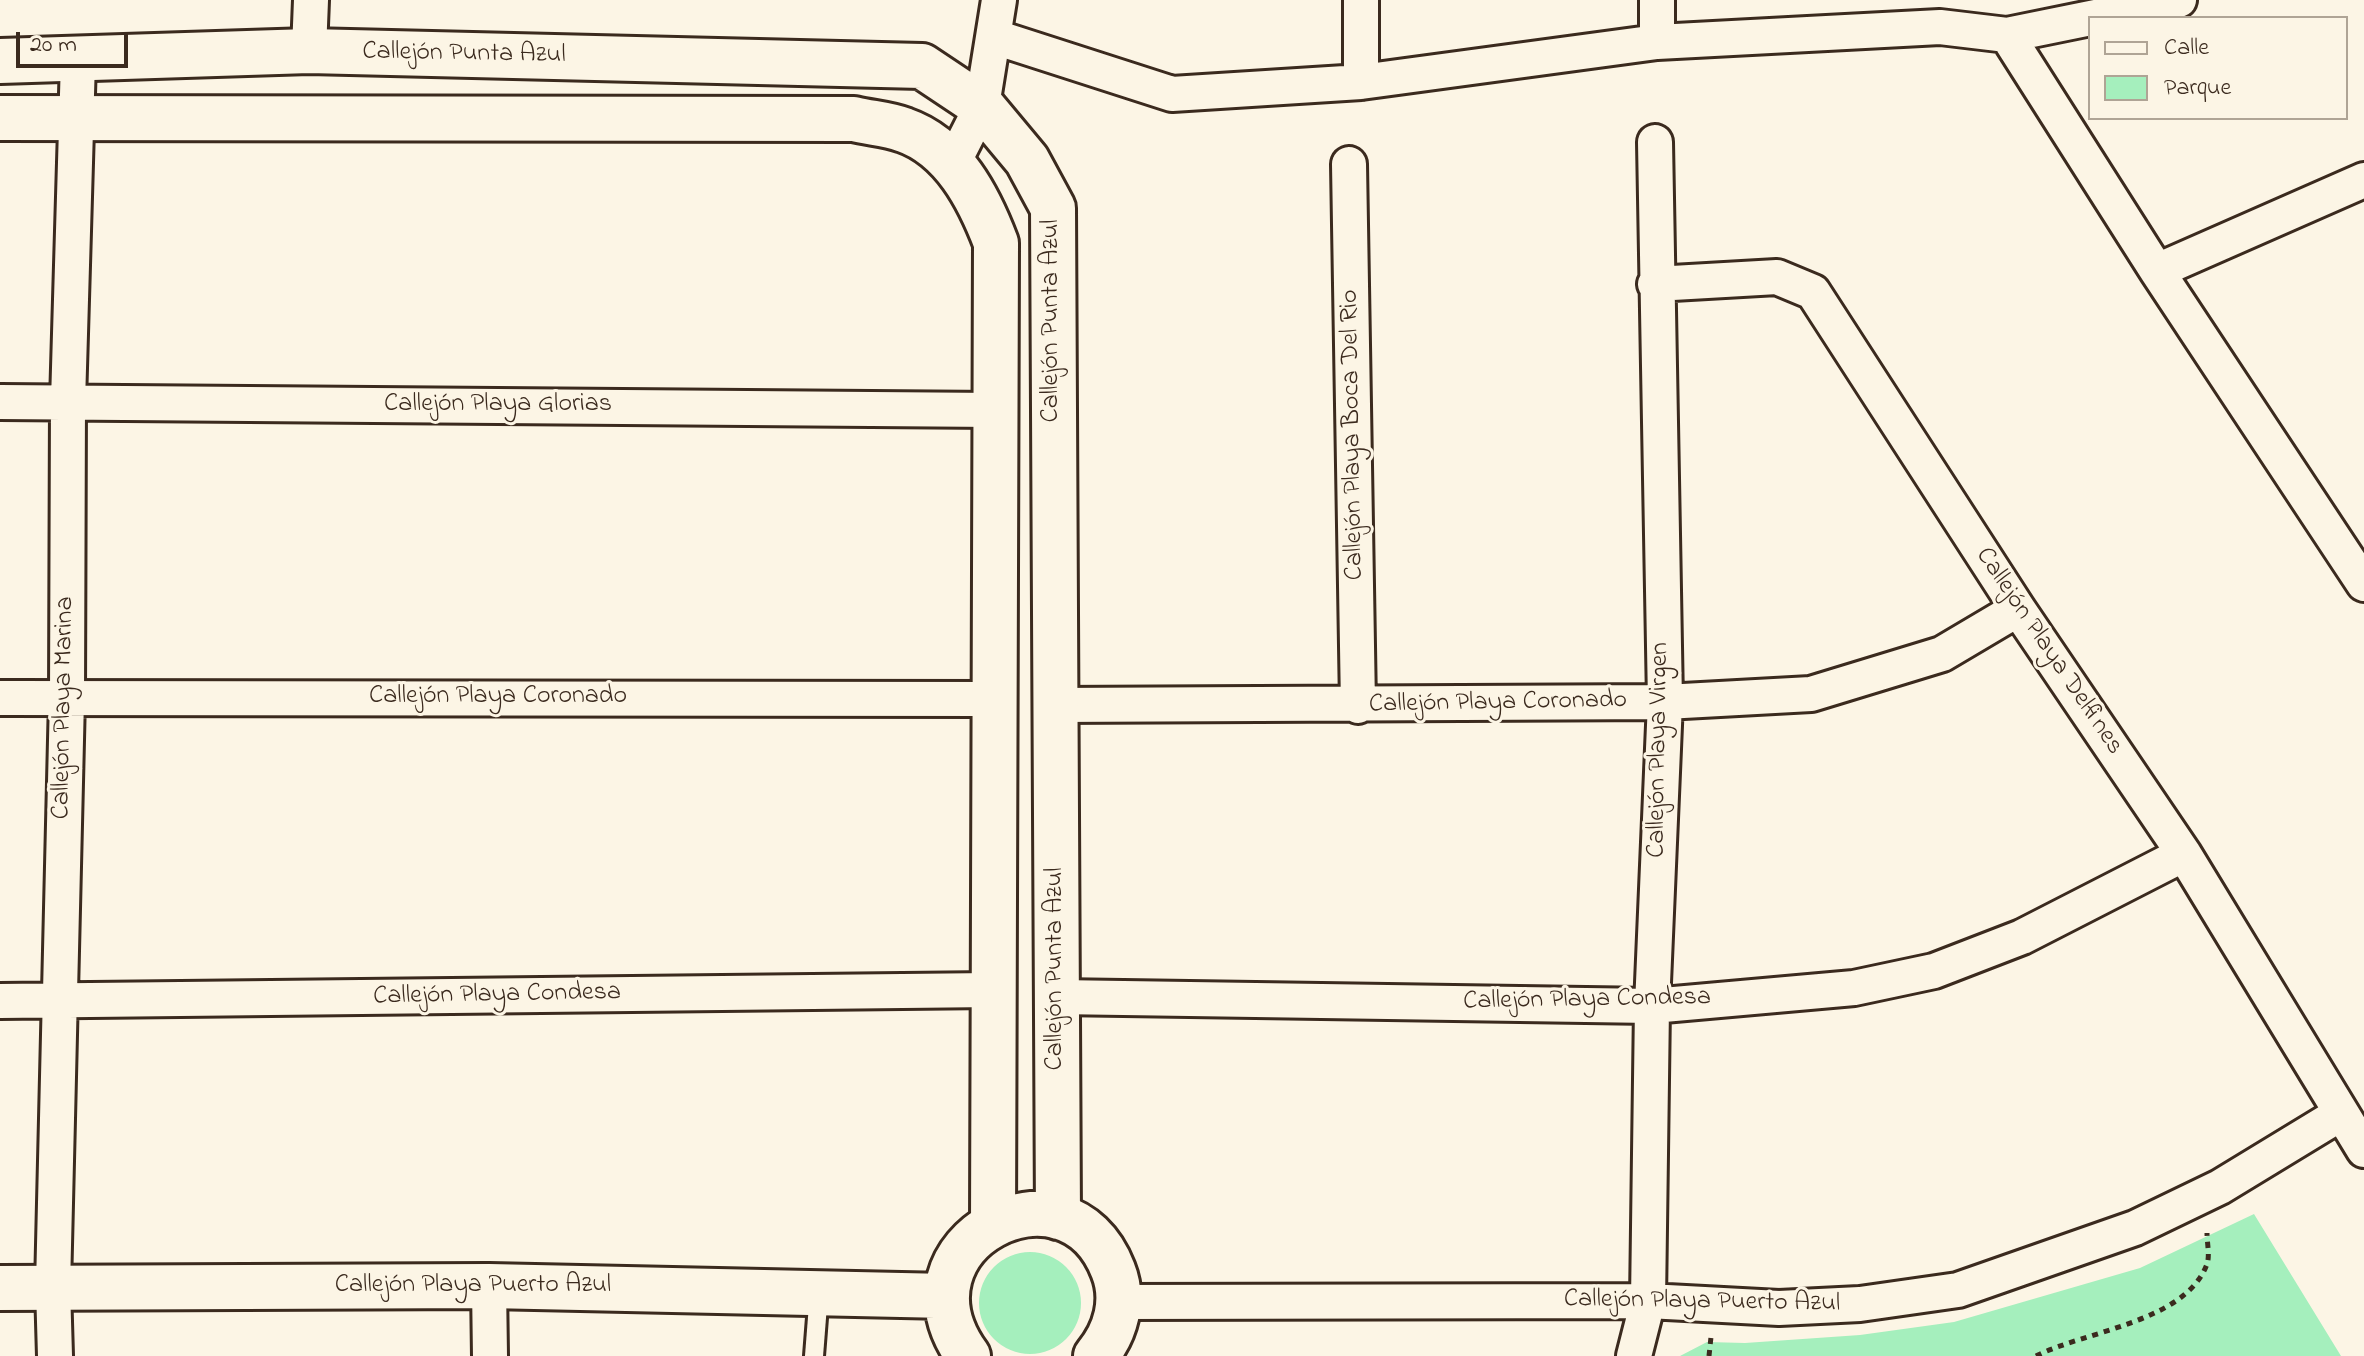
<!DOCTYPE html>
<html>
<head>
<meta charset="utf-8">
<style>
  body { margin:0 }
  #map { position:relative; width:2364px; height:1356px; overflow:hidden; background:#fcf5e5; font-family:"Indie Flower",sans-serif }
  canvas { display:block }
  .legend { position:absolute; left:2088px; top:16px; width:260px; height:104px; box-sizing:border-box; background:#fcf5e5; border:2px solid #afa495; margin:0; padding:10px 14px; list-style:none; font-size:24px; color:#3b2a1e }
  .legend li { display:flex; align-items:center; gap:16px; height:40px }
  .legend b { width:40px; border:2px solid #afa495 }
  .scale { position:absolute; left:16px; top:32px; width:112px; height:36px; box-sizing:border-box; border:4px solid #3b2a1e; border-top:0; padding-left:10px; font-size:24px; line-height:28px; white-space:nowrap; color:#3b2a1e; -webkit-text-stroke:6px #fcf5e5; paint-order:stroke }
</style>
</head>
<body>
<div id="map">
<canvas width="2364" height="1356"></canvas>
<ul class="legend">
<li><b style="height:10px;background:#fcf5e5"></b>Calle</li>
<li><b style="height:22px;background:#a5efbd"></b>Parque</li>
</ul>
<div class="scale">20 m</div>
</div>
<script>
const g = document.querySelector('canvas').getContext('2d');
g.lineJoin = 'round';
function paint(path, color) {
  g.fillStyle = color;
  g.fill(path, 'evenodd');
}
function strokePath(path, color, width, dash) {
  g.strokeStyle = color;
  g.lineWidth = width;
  g.lineCap = dash ? 'butt' : 'round';
  g.setLineDash(dash || []);
  g.stroke(path);
}
function write(font, color, halo, rows, align = 'center') {
  g.font = font + ' "Indie Flower",sans-serif';
  g.lineWidth = 6;
  g.setLineDash([]);
  g.textBaseline = 'middle';
  g.strokeStyle = halo;
  g.fillStyle = color;
  for (const [text, x, y, turn = 0] of rows) {
    g.save();
    g.translate(x, y);
    g.rotate((+turn || 0) * Math.PI / 180);
    g.textAlign = isNaN(turn) ? turn : align;
    if (halo) g.strokeText(text, 0, 0);
    g.fillText(text, 0, 0);
    g.restore();
  }
}
paint(new Path2D(`
  M2254,1214L2341,1356H1680L1707,1342L1745,1343L1860,1335L1954,1322L2140,1268Z
  M979 1303a51 51 0 1 1 102 0a51 51 0 1 1-102 0Z`), '#a5efbd');
const lane = new Path2D(`
  M814,1356L819,1292`);
const street = new Path2D(`
  M1361,0V82
  M2007,35L2179,0
  M995,37L1172,94L1361,82L1657,42L1940,27L2007,35L2157,271L2364,584
  M1657,42V0
  M309,51L311,0
  M953,163L982,106L999,0
  M1349,164L1358,706
  M2157,271L2364,180
  M1655,284L1777,277L1813,292L2018,609L2184,854L2364,1150
  M0,402L996,410
  M0,698L995,699
  M1055,705L1665,702L1811,694L1942,654L2018,609
  M1057,997L1652,1006L1854,988L1934,971L2022,937L2184,854
  M0,1001L993,990
  M489,1286L490,1356
  M1119,1302L1648,1301L1779,1308L1860,1304L1958,1290L2135,1228L2220,1187L2340,1114
  M55,1356L53,1287L67,698L68,402L78,60
  M1634,1356L1648,1301L1652,1006L1665,702L1655,142`);
const secondary = new Path2D(`
  M0,61L309,51L922,66L982,106L1027,160L1053,208L1058,1217
  M0,118L854,119C870,123 889,124 904,130C953,147 979,198 996,243L993,1223
  M0,1288L489,1286L947,1296
  M968,1356C886,1243 1067,1150 1113,1270C1125,1300 1116,1332 1096,1356`);
strokePath(lane, '#3b2a1e', 24);
strokePath(street, '#3b2a1e', 40);
strokePath(secondary, '#3b2a1e', 50);
strokePath(new Path2D(`
  M1709,1356L1711,1337
  M2036,1356C2085,1331 2186,1322 2207,1264C2210,1256 2207,1243 2207,1233`), '#3b2a1e', 5, [6, 6]);
strokePath(lane, '#fcf5e5', 18);
strokePath(street, '#fcf5e5', 34);
strokePath(secondary, '#fcf5e5', 44);
write('26px', '#3b2a1e', '#fcf5e5', [
  ["Callejón Punta Azul",464,55,1],
  ["Callejón Punta Azul",1053,321,-90],
  ["Callejón Playa Glorias",498,406],
  ["Callejón Playa Boca Del Rio",1354,435,-91],
  ["Callejón Playa Delfines",2048,652,56],
  ["Callejón Playa Coronado",498,698],
  ["Callejón Playa Coronado",1498,704,-1],
  ["Callejón Playa Marina",65,708,-89],
  ["Callejón Playa Virgen",1660,750,-89],
  ["Callejón Punta Azul",1057,969,-90],
  ["Callejón Playa Condesa",497,996,-1],
  ["Callejón Playa Condesa",1587,1001,-1],
  ["Callejón Playa Puerto Azul",473,1287],
  ["Callejón Playa Puerto Azul",1702,1303,1]
]);
</script>
</body>
</html>
